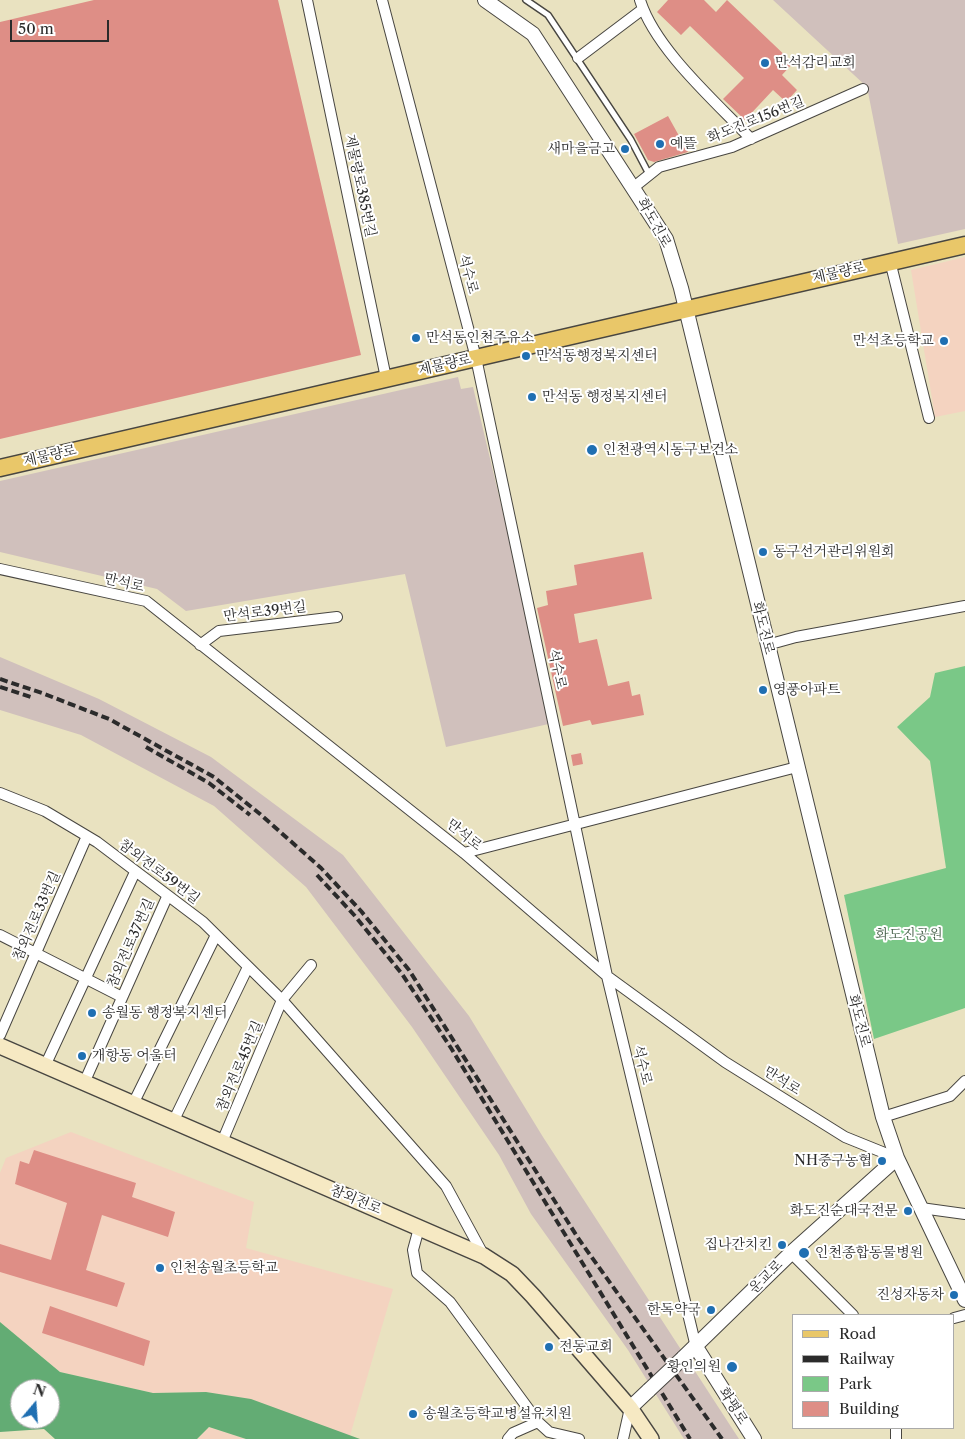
<!DOCTYPE html>
<html>
<head>
<meta charset="utf-8">
<style>
  body { margin:0 }
  #map { position:relative; width:965px; height:1439px; overflow:hidden; background:#e9e2c0; font-family:"Libre Caslon Text",serif }
  canvas { display:block }
  .legend { position:absolute; left:792px; top:1314px; width:162px; height:115px; box-sizing:border-box; background:#fff; border:1px solid #aaa; margin:0; padding:6px 9px; list-style:none; font-size:15px; color:#2b2b2b }
  .legend li { display:flex; align-items:center; gap:10px; height:25px }
  .legend b { width:25px; border:1px solid #aaa }
  .north { position:absolute; left:10px; top:1379px; width:50px; height:50px; box-sizing:border-box; background:#fff; border:1px solid #aaa; border-radius:50%; rotate:18deg; font-size:14px; font-weight:700; line-height:20px; text-align:center; color:#2b2b2b }
  .north::after { content:''; display:block; margin:auto; width:18px; height:22px; background:#1f6fb2; clip-path:polygon(50% 0,100% 100%,50% 72%,0 100%) }
  .scale { position:absolute; left:10px; top:20px; width:99px; height:22px; box-sizing:border-box; border:2px solid #2b2b2b; border-top:0; padding-left:6px; font-size:15px; line-height:18px; white-space:nowrap; color:#2b2b2b; -webkit-text-stroke:4px #fff; paint-order:stroke }
</style>
</head>
<body>
<div id="map">
<canvas width="965" height="1439"></canvas>
<ul class="legend">
<li><b style="height:6px;background:#e9c769"></b>Road</li>
<li><b style="height:6px;background:#2b2b2b"></b>Railway</li>
<li><b style="height:14px;background:#7ac887"></b>Park</li>
<li><b style="height:14px;background:#de8e86"></b>Building</li>
</ul>
<div class="north">N</div>
<div class="scale">50 m</div>
</div>
<script>
const g = document.querySelector('canvas').getContext('2d');
g.lineJoin = 'round';
function paint(path, color) {
  g.fillStyle = color;
  g.fill(path, 'evenodd');
}
function strokePath(path, color, width, dash) {
  g.strokeStyle = color;
  g.lineWidth = width;
  g.lineCap = dash ? 'butt' : 'round';
  g.setLineDash(dash || []);
  g.stroke(path);
}
function write(font, color, halo, rows, align = 'center') {
  g.font = font + ' "Libre Caslon Text","Noto Serif KR",serif';
  g.lineWidth = 4;
  g.setLineDash([]);
  g.textBaseline = 'middle';
  g.strokeStyle = halo;
  g.fillStyle = color;
  for (const [text, x, y, turn = 0] of rows) {
    g.save();
    g.translate(x, y);
    g.rotate((+turn || 0) * Math.PI / 180);
    g.textAlign = isNaN(turn) ? turn : align;
    if (halo) g.strokeText(text, 0, 0);
    g.fillText(text, 0, 0);
    g.restore();
  }
}
paint(new Path2D(`
  M965,257V411L935,417L911,270Z
  M71,1132L254,1202L246,1248L393,1289L349,1439L207,1392L153,1393L60,1372L0,1322V1173L6,1158Z
  M209,1427L246,1439H197Z`), '#f4d3c0');
paint(new Path2D(`
  M773,0H965V229L898,244L867,87Z
  M458,377L461,389L473,387L553,723L446,747L405,574L186,611L157,589L0,552V481Z
  M0,657L99,699L211,757L343,855L469,1016L543,1137L739,1439H684L628,1350L531,1214L499,1155L412,1027L306,887L214,806L81,735L0,710Z`), '#d0c0bc');
paint(new Path2D(`
  M965,666V1008L874,1039L844,895L946,868L930,761L897,727L930,697L935,673Z`), '#7ac887');
paint(new Path2D(`
  M0,1322L60,1372L153,1393L206,1392L251,1399L360,1439H246L209,1427L197,1439H55L44,1429L0,1432ZM20,1389H50V1419H20Z`), '#63ac74');
paint(new Path2D(`
  M94,0H278L361,355L0,439V22Z
  M668,0H704L716,12L727,0L793,63L782,75L797,90L786,102L773,90L745,120L723,99L744,78L690,26L681,35L657,12Z
  M668,116L688,152L654,162L648,160L634,134Z
  M643,552L652,599L574,614L579,643L597,639L608,686L629,681L632,696L640,694L644,715L592,725L590,720L563,726L537,608L548,605L546,591L577,585L574,565Z
  M581,753L583,764L573,766L571,755Z
  M34,1150L136,1183L132,1197L175,1212L168,1237L102,1215L86,1270L125,1283L117,1307L0,1272V1244L51,1260L67,1203L15,1184L20,1161L29,1164Z
  M50,1306L150,1341L144,1366L42,1333Z`), '#de8e86');
const service = new Path2D(`
  M526,0L548,15L631,140L650,176`);
const minor = new Path2D(`
  M307,0L386,378
  M382,0L476,358L607,976L696,1347
  M640,0C655,49 716,102 751,139
  M578,58L643,9
  M634,187L659,167L732,147L863,89
  M890,261L929,418
  M0,569L146,601L464,853L607,976L725,1062L845,1137L897,1158
  M200,645L219,631L337,617
  M767,645L796,637L965,606
  M0,793L45,811L97,842L203,922L282,1000L446,1186L484,1256
  M464,853L797,767
  M0,935L122,997
  M0,1035L87,836
  M45,1066L135,872
  M84,1083L167,897
  M133,1104L216,935
  M883,1117L950,1096L965,1081
  M173,1122L248,967
  M222,1142L282,1000L311,965
  M921,1208L965,1214
  M419,1228L413,1250L417,1273L450,1302L538,1422L549,1432L579,1439
  M791,1253L853,1315
  M954,1318L965,1315
  M508,1439L513,1433L538,1422
  M623,1439L630,1408
  M896,1439V1428`);
const tertiary = new Path2D(`
  M485,0L533,34L666,239L681,288L883,1117L897,1158L965,1300
  M696,1347L754,1439
  M683,1358L791,1253L897,1158
  M630,1408L649,1390`);
const secondary = new Path2D(`
  M0,1046L484,1256L512,1274L533,1296L630,1408L651,1439`);
const primary = new Path2D(`
  M0,468L965,245`);
strokePath(service, '#484641', 8);
strokePath(minor, '#484641', 12);
strokePath(tertiary, '#484641', 16);
strokePath(secondary, '#484641', 18);
strokePath(primary, '#484641', 19);
strokePath(service, '#fff', 5);
strokePath(minor, '#fff', 10);
strokePath(tertiary, '#fff', 14);
strokePath(secondary, '#f6e9c3', 15);
strokePath(primary, '#e9c769', 16);
strokePath(new Path2D(`
  M0,679L42,693L109,719L214,777L260,814L321,868L361,911L409,970L578,1238L722,1439
  M0,687L31,697
  M146,747L209,783L250,815
  M317,875L355,916L402,974L451,1048L690,1439`), '#2b2b2b', 4, [8, 4]);
const tertiaryBridge = new Path2D(`
  M649,1390L683,1358`);
strokePath(tertiaryBridge, '#484641', 16, []);
strokePath(tertiaryBridge, '#fff', 14);
for (const [x, y, r, color] of [
  [765,63,5,"#1f6fb2"],
  [660,144,5,"#1f6fb2"],
  [625,149,5,"#1f6fb2"],
  [416,338,5,"#1f6fb2"],
  [944,341,5,"#1f6fb2"],
  [526,356,5,"#1f6fb2"],
  [532,397,5,"#1f6fb2"],
  [592,450,6,"#1f6fb2"],
  [763,552,5,"#1f6fb2"],
  [763,690,5,"#1f6fb2"],
  [92,1013,5,"#1f6fb2"],
  [82,1056,5,"#1f6fb2"],
  [882,1161,5,"#1f6fb2"],
  [908,1211,5,"#1f6fb2"],
  [782,1245,5,"#1f6fb2"],
  [804,1253,6,"#1f6fb2"],
  [160,1268,5,"#1f6fb2"],
  [954,1295,5,"#1f6fb2"],
  [711,1310,5,"#1f6fb2"],
  [549,1347,5,"#1f6fb2"],
  [732,1367,6,"#1f6fb2"],
  [413,1414,5,"#1f6fb2"]
]) {
  const dot = new Path2D();
  dot.arc(x, y, r, 0, 2 * Math.PI);
  g.fillStyle = color;
  g.fill(dot);
  strokePath(dot, '#fff', 2);
}
write('14px', '#2b2b2b', '#fff', [
  ["만석감리교회",775,63],
  ["예뜰",670,144],
  ["새마을금고",615,149,"right"],
  ["만석동인천주유소",426,338],
  ["만석초등학교",934,341,"right"],
  ["만석동행정복지센터",536,356],
  ["만석동 행정복지센터",542,397],
  ["인천광역시동구보건소",603,450],
  ["동구선거관리위원회",773,552],
  ["영풍아파트",773,690],
  ["송월동 행정복지센터",102,1013],
  ["개항동 어울터",92,1056],
  ["NH중구농협",872,1161,"right"],
  ["화도진순대국전문",898,1211,"right"],
  ["집나간치킨",772,1245,"right"],
  ["인천종합동물병원",815,1253],
  ["인천송월초등학교",170,1268],
  ["진성자동차",944,1295,"right"],
  ["한독약국",701,1310,"right"],
  ["전동교회",559,1347],
  ["황인의원",721,1367,"right"],
  ["송월초등학교병설유치원",423,1414]
], 'left');
write('14px', '#2b2b2b', '#fff', [
  ["화도진로156번길",756,120,-22],
  ["제물량로385번길",360,186,78],
  ["화도진로",654,223,61],
  ["제물량로",839,273,-13],
  ["석수로",468,274,75],
  ["제물량로",445,365,-13],
  ["제물량로",50,456,-13],
  ["만석로",124,583,13],
  ["만석로39번길",265,612,-7],
  ["화도진로",763,628,76],
  ["석수로",557,669,78],
  ["만석로",464,835,39],
  ["참외전로59번길",159,872,37],
  ["참외전로33번길",37,916,-66],
  ["참외전로37번길",131,943,-66],
  ["화도진로",859,1021,76],
  ["석수로",642,1065,76],
  ["참외전로45번길",240,1066,-67],
  ["만석로",782,1081,32],
  ["참외전로",356,1200,23],
  ["운교로",766,1277,-45],
  ["화평로",733,1406,58]
]);
write('14px', '#47624b', '#fff', [
  ["화도진공원",909,935]
]);
</script>
</body>
</html>
